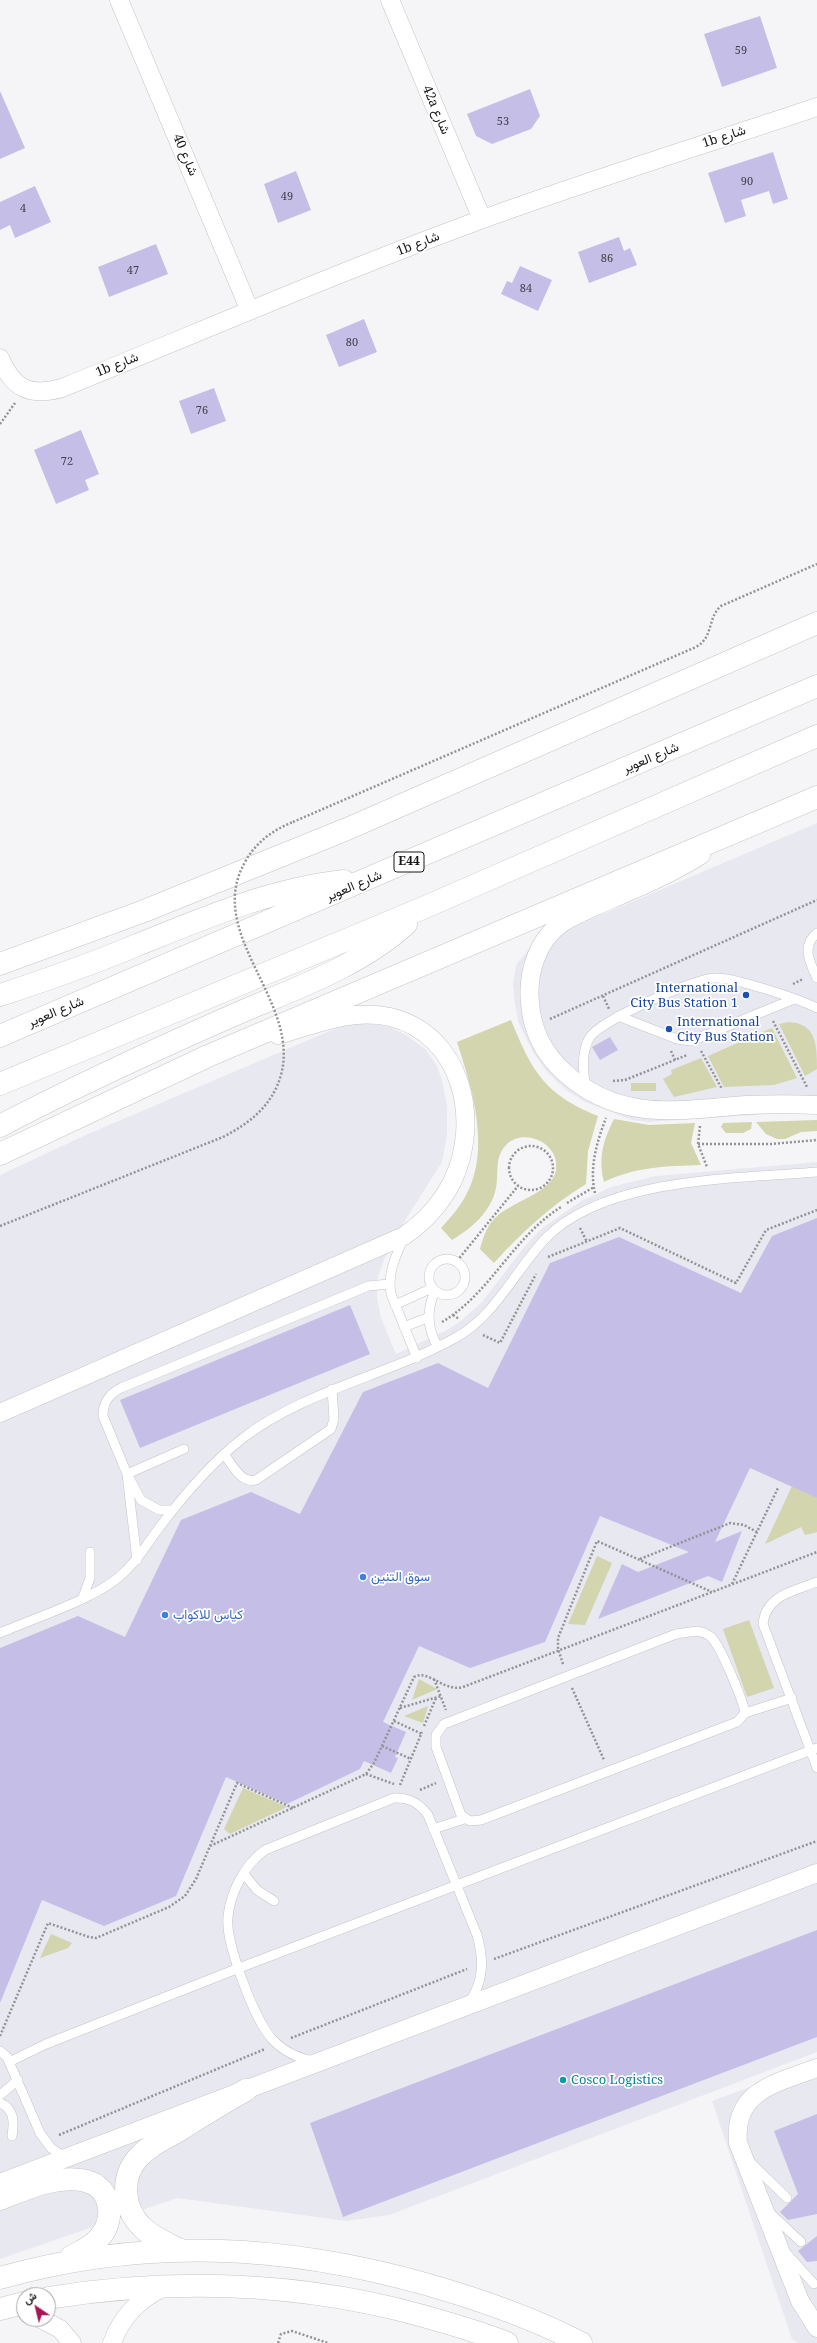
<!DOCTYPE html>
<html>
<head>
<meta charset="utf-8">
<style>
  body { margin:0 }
  #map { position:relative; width:817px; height:2343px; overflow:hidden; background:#f5f5f7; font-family:"Noto Serif",Vazirmatn,serif }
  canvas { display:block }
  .north { position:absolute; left:16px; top:2287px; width:40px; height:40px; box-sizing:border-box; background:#fff; border:1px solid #a2a2a2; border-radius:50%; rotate:325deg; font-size:11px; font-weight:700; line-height:16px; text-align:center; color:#161616 }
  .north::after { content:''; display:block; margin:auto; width:14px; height:18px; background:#a61555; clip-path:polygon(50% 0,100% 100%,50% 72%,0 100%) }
</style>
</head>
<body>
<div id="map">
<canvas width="817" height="2343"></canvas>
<div class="north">ش</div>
</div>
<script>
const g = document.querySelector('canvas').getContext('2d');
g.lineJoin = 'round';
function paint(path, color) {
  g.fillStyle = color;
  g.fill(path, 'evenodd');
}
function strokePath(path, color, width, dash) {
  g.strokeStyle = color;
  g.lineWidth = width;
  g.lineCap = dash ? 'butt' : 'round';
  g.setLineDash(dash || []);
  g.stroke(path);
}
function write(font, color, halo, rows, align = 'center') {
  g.font = font + ' "Noto Serif",Vazirmatn,serif';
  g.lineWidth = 3.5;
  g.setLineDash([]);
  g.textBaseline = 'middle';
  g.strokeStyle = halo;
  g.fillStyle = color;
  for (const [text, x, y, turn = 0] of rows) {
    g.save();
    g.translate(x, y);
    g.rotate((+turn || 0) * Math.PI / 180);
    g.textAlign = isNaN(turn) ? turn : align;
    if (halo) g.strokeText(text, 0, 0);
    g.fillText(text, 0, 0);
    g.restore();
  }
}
paint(new Path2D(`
  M817,823V1111L649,1122L632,1120L585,1102L566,1090L546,1071L533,1052L519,1024L515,1005L513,984L516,965L533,944Z
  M353,1021L390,1027L408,1036L426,1050L436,1064L442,1080L447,1106V1135L442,1162L406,1219L384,1260L378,1277L377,1298L381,1318L396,1354L449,1329L463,1319L482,1302L525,1246L541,1229L581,1201L611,1187L656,1176L817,1162V2052L389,2215L346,2221L177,2198L0,2259V1175L88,1134Z
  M817,2062V2343H798L792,2339L712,2101Z`), '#e8e8f1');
paint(new Path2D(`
  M511,1020C532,1071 544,1094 598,1116L588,1151L586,1184C550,1206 522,1232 494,1263L480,1249C483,1238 486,1228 494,1219C509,1202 553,1193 556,1170C560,1143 524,1127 506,1145C494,1158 499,1173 496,1188C491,1212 472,1228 452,1240L441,1228C450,1218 459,1208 465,1197C492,1151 472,1088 457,1042Z
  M788,1022C817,1023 817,1046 817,1069L805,1076L779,1024Z
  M772,1028L797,1078L774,1085L724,1087L708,1056Z
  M701,1058L717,1087L674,1097L663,1079L672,1074L671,1070Z
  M631,1083H656V1091H631Z
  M614,1119L649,1125L695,1123L691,1143L701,1165C667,1166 634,1167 604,1182C598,1158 603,1141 614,1119Z
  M817,1120V1131L801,1132L785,1139H777L766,1134L756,1122Z
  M752,1122L751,1129L743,1133H726L721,1127L723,1123Z
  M792,1486L817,1498V1532L805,1535L801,1527L765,1544Z
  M597,1556L612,1563L585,1625L568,1624Z
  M749,1620L774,1688L747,1697L723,1629Z
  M419,1679L437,1689L412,1700Z
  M428,1706L423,1723L404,1716Z
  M243,1788L287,1807L230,1834L224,1829Z
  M51,1934L72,1943L68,1948L40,1958Z`), '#d2d5ad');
paint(new Path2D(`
  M760,16L777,68L722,87L704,34Z
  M530,89L540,116L531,129L492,144L476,136L467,114Z
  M0,91L25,148L0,159Z
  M773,152L788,199L773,204L769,191L741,200L746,216L725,223L708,173Z
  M296,171L311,210L278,223L264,184Z
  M35,186L51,222L15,238L10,225L0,230V202Z
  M619,237L624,251L630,248L637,265L589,283L578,252Z
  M156,244L168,274L109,297L98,267Z
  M520,266L552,280L538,311L501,294L507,281L512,283Z
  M364,319L377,352L339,367L326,335Z
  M214,388L226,421L191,434L179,401Z
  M81,430L99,474L85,480L89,490L56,504L34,450Z
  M610,1037L618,1050L600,1060L592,1047Z
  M817,1218V1498L750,1468L715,1542L742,1531L722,1582L708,1576L598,1619L622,1564L638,1572L689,1552L600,1516L545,1642L470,1668L419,1646L383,1722L406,1732L395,1757L398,1758L391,1773L364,1761L360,1769L287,1804L226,1777L176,1896L104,1926L42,1900L0,2003V1648L78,1616L125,1637L181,1520L251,1492L300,1514L363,1392L438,1363L488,1388L550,1263L619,1237L741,1293L772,1236Z
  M350,1305L370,1354L140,1448L120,1400Z
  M817,1930V2037L343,2217L310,2123Z
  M817,2114V2214L788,2220L780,2212L798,2194L774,2131Z
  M817,2236V2261L807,2262L798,2251Z`), '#c5bfe7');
const lane = new Path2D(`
  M817,933C801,946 810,963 817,978
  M618,1016L677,1039L691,1041L794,999
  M586,1087C583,1072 581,1051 590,1037C602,1020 695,978 715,978C733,977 799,999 817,1008
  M404,1237C396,1256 387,1273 391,1294L417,1358
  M429 1277a18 18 0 1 1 36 0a18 18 0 1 1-36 0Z
  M435,1291C426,1311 427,1329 438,1347
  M395,1305L432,1288
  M404,1327L429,1317
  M224,1454C232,1464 241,1484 256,1480L331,1429L334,1419L332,1389
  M173,1510H159L141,1500L127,1474L103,1416C103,1402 109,1394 121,1388L354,1292L368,1286L389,1284
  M137,1560L127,1474L184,1449
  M817,1582C794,1591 766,1595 763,1624L817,1768
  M83,1597L90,1578V1552
  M697,1631C702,1632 707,1633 711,1637C721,1647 740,1694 744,1708L745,1713L737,1722L481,1820L470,1821L461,1815L436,1747V1735L444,1724L676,1634Z
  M0,1633C34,1618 92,1600 119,1577C136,1563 146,1545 159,1528C183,1496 211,1463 243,1438C306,1390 386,1376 455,1338C496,1316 515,1270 546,1238C606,1177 737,1179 817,1172
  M745,1713L792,1698
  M433,1829L464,1819
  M244,1874L257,1890L274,1901
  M0,2051L7,2057L40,2133L51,2148L66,2158
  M314,2061C297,2058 283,2051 272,2039C255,2021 225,1942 228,1917C230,1893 245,1864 265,1850L394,1798C409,1797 419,1803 428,1815L477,1935C484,1960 484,1981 469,2003
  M9,2062L46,2044L239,1968L817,1748
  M0,2095L18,2080
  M0,2103C15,2109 14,2123 12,2136
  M749,2161L787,2198
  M770,2213L801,2242
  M787,2254L814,2284`);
const street = new Path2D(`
  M119,0L250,311
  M390,0L482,219
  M0,358C13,389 30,397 62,388C202,331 341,271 483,219C593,179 706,144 817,107
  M701,855C673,873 642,886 612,899C595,907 577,913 562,923C537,940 527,974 530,1003C532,1030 544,1054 564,1072C619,1123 680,1110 747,1105C770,1104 794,1104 817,1105
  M0,1413L404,1236C424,1222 441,1204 452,1182C482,1121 462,1034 390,1017C351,1008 314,1025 278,1035
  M817,2068C777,2083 733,2090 738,2143L800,2301L817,2328
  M0,2183L817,1873
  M41,2319L60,2329L72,2343
  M112,2343C122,2316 138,2300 164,2287`);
const secondary = new Path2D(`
  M0,2199C26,2189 57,2174 86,2181C112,2187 116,2221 99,2238C92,2247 81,2251 71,2257
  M180,2250C167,2243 151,2237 141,2226C123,2208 121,2178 137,2159C148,2146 164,2139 178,2131C200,2117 223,2103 246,2090
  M0,2278C145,2237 285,2244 429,2285C481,2300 533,2318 581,2343
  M48,2298C174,2278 300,2282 423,2316C451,2324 480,2332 507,2343
  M0,2309L24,2303`);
const primary = new Path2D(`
  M0,964L144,911L347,829L817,623
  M0,1154L208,1056L817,797`);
const highway = new Path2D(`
  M0,995C46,980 92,964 137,945C204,918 271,889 344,881
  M0,1036L817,686
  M0,1084L423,908L817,736
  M0,1126C74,1087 150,1052 227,1018C287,991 357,969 406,924`);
strokePath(lane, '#c4c4c5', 10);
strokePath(street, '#c4c4c5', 19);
strokePath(secondary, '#c4c4c5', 23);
strokePath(primary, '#c4c4c5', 23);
strokePath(highway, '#c4c4c5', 23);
strokePath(new Path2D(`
  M0,424L15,403
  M293,822L696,647C714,637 707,618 721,606L817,564
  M793,984L803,979
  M603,996L609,1009
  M550,1019L817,900
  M773,1021L807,1087
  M671,1051L675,1060
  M701,1051L722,1089
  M613,1081L625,1080L687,1055
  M700,1126L698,1144L707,1167
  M698,1144H771L817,1140
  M509 1168a22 22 0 1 1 44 0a22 22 0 1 1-44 0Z
  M595,1193C589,1168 597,1141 606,1118
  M567,1203L594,1187
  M0,1226L223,1137
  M580,1228L587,1242
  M548,1257L620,1228L736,1283L766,1230L817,1210
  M457,1261L518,1186
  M453,1315L459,1319
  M442,1322C490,1294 513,1237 561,1207
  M483,1335L500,1343L536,1274
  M640,1559L730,1523L744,1525L757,1532
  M732,1584L778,1488
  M563,1664L558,1649V1638L597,1541L712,1592
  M434,1679L446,1710
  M572,1688L604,1760
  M400,1708L441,1696
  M394,1721L422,1734
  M424,1726L436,1698
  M382,1746L411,1759
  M366,1774L394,1784
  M400,1785L422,1732
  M420,1790L436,1783
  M210,1846L237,1783L293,1808
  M494,1959L817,1841
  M0,2036L48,1923L89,1937L96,1938L169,1907L185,1896L196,1879L210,1846L366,1774L374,1763L414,1677C429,1669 443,1692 463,1687L817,1552
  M291,2038L467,1969
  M59,2135L265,2049
  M278,2343L281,2334L292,2331L328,2343`), '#939394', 2.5, [2, 2]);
strokePath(lane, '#fff', 9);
strokePath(street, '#fff', 18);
strokePath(secondary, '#fff', 22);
strokePath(primary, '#fff', 22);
strokePath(highway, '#fff', 22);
strokePath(new Path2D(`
  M223,1137C250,1123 272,1106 281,1075C301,1001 204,934 245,862C256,842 273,830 293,822`), '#939394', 2.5, [2, 2]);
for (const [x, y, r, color] of [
  [746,995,4,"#1a4fb4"],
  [669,1029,4,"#1a4fb4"],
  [363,1577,4,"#3f7fe0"],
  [165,1615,4,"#3f7fe0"],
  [563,2080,4,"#0f9aa8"]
]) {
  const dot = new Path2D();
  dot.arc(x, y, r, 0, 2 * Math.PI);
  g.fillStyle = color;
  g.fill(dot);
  strokePath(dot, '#fff', 1.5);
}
write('11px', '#42404a', null, [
  ["59",741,51],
  ["53",503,122],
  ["90",747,182],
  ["49",287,197],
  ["4",23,209],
  ["86",607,259],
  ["47",133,271],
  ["84",526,289],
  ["80",352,343],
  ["76",202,411],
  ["72",67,462]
]);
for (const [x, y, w] of [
  [409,862,30]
]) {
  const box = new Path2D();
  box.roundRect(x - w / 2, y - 10, w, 20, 3);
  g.fillStyle = '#fff';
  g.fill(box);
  strokePath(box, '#161616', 1);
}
write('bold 12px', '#161616', null, [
  ["E44",409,862]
]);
write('13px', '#161616', '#fff', [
  ["42a شارع",436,110,67],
  ["1b شارع",724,137,-18],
  ["شارع 40",185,155,67],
  ["1b شارع",418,244,-21],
  ["1b شارع",117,365,-22],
  ["شارع العوير",651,758,-23],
  ["شارع العوير",354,886,-23],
  ["شارع العوير",56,1012,-23]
]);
write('13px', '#164399', '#fff', [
  ["International",738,988],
  ["City Bus Station 1",738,1003],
  ["International",677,1022,"left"],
  ["City Bus Station",677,1037,"left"]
], 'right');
write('13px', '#366cbe', '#fff', [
  ["سوق التنين",371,1577],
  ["كياس للاكواب",173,1615]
], 'left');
write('13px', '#0d838f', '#fff', [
  ["Cosco Logistics",571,2080]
], 'left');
</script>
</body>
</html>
